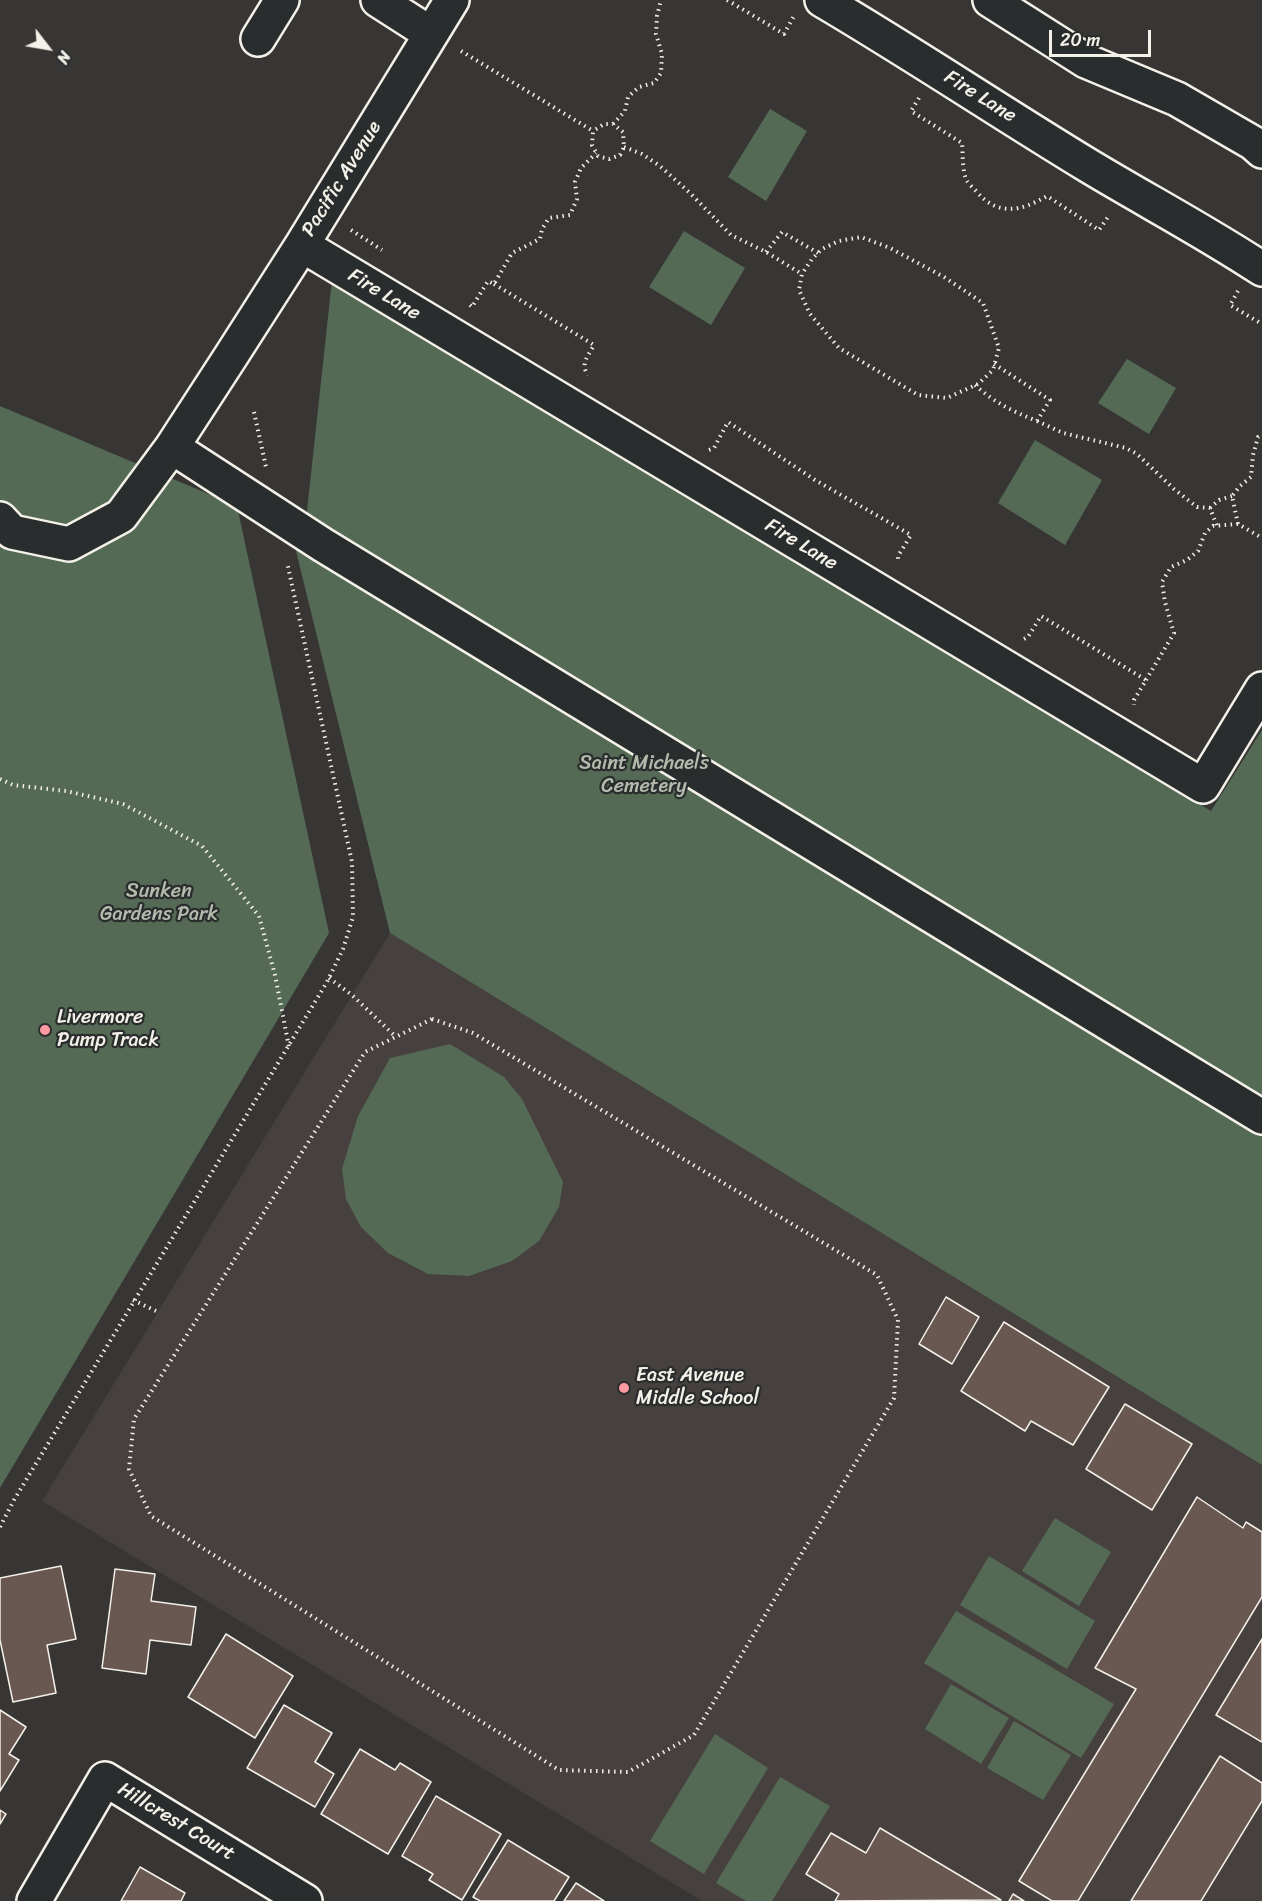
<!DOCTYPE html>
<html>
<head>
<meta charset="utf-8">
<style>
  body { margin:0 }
  #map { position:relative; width:1262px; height:1901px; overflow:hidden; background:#373635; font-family:Sriracha,sans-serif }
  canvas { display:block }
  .north { position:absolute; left:18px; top:18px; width:60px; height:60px; -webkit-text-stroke:4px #2a2d2e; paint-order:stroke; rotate:121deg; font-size:16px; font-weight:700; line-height:24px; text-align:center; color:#f4f1e8 }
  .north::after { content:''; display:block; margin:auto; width:21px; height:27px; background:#f4f1e8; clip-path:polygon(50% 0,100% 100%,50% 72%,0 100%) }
  .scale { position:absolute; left:1049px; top:30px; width:102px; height:27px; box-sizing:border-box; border:3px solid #f4f1e8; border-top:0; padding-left:8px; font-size:18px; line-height:21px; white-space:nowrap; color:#f4f1e8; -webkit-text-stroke:4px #2a2d2e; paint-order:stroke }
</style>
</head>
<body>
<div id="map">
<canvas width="1262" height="1901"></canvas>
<div class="north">N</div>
<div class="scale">20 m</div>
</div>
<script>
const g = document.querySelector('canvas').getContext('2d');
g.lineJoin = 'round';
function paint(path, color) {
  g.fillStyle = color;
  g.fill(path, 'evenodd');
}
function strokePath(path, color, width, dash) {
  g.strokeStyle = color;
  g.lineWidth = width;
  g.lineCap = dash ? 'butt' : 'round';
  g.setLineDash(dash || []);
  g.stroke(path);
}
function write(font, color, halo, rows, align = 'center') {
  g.font = font + ' Sriracha,sans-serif';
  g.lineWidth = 4.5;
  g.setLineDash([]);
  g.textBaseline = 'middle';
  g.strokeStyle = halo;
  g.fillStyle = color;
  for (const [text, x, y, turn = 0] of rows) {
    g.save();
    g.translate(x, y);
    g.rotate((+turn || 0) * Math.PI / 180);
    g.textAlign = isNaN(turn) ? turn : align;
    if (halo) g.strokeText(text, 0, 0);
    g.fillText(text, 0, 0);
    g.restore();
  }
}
paint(new Path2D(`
  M390,933L1262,1465V1901H702L42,1501Z`), '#46403e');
paint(new Path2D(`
  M770,109L807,131L766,201L728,177Z
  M684,231L745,268L711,325L649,287Z
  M333,271L1211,811L1262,730V1465L390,933L294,543L306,520Z
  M1127,359L1176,388L1149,434L1098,403Z
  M0,406L237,506L329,933L0,1488Z
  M1035,440L1102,480L1065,545L998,503Z
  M450,1044L504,1077L522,1099L563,1182L559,1207L539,1241L512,1261L469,1276L428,1274L388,1253L361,1227L346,1199L342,1169L358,1116L390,1058Z
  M1055,1518L1111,1552L1079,1606L1022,1571Z
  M989,1556L1095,1621L1067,1669L960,1605Z
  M956,1611L1114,1704L1081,1758L924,1663Z
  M951,1684L1009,1718L981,1764L925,1729Z
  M1014,1721L1071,1755L1043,1800L987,1768Z
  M715,1734L768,1768L704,1874L650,1841Z
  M780,1777L830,1806L772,1901H746L716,1883Z`), '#556a55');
const building = new Path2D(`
  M946,1297L979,1317L952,1364L919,1344Z
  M1004,1322L1109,1387L1073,1445L1031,1421L1025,1431L961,1391Z
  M1125,1404L1192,1444L1152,1510L1086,1469Z
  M1197,1497L1243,1528L1246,1522L1262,1532V1597L1078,1901H1052L1019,1881L1136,1689L1095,1668Z
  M61,1566L76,1639L47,1645L56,1693L13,1702L0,1640V1578Z
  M115,1569L155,1574L151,1601L196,1607L191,1645L150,1640L146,1674L102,1668Z
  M226,1634L293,1676L255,1738L188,1697Z
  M1262,1639V1742L1216,1715Z
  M284,1705L332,1733L315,1762L334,1774L315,1807L247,1768Z
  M0,1710L26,1727L9,1754L19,1760L0,1791Z
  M360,1749L395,1770L400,1763L431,1782L388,1854L321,1814Z
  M1220,1756L1262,1783V1801L1201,1901H1131Z
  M436,1796L501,1834L462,1900L429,1880L433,1874L402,1856Z
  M0,1810L6,1814L0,1824Z
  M880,1828L1001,1900L835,1901L839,1894L806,1874L831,1833L866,1853Z
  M508,1840L569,1877L554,1901H480L473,1897Z
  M140,1867L185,1893L181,1901H121Z
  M576,1883L604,1901H564Z
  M1013,1894L1024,1901H1009Z`);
paint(building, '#695852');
strokePath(building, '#f4f1e8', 1.5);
const minor = new Path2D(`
  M378,0L431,34
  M822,0C912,53 1000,112 1089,166C1147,201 1206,232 1262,269
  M990,0L1086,61L1177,99L1253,143L1262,151
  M258,39L282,0
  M302,245L1203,786L1262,689
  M172,447L323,545L1262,1117
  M0,519L12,532L69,544L121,516L172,447L231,356L302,245L452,0
  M34,1901L105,1779L305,1901`);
strokePath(minor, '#f4f1e8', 38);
strokePath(new Path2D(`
  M727,0L784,34L794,16
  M461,51L593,131L592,145L598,156L609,159L620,155L624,147L623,132L613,124H604L593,131
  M919,98L911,111L962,143C963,154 962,171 967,181C969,184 973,188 976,191C998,217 1021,211 1047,196L1099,230L1108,217
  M613,124L625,111L628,97L639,87L654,83L661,73L662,54L656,34L657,16L661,0
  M624,147L642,154L660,166L691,194L731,235L766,252L802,274L799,290L810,314L839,348L918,395L947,398L978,384L993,370L999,348L983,303L944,277L890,248L861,237L839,241L822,249L812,259L802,274
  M351,230L382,250
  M766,252L782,232L818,253
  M494,284L594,345C588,356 580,364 588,375
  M1238,291L1230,305L1262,324
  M470,305L472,307L488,281L494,284L512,253L540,239L542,229L549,218L570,215L577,199L575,182L581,168L596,153
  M975,385C995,403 1012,411 1037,421L1050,400L994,364
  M254,412L266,467
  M1037,421L1063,433L1126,448L1137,454L1174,489L1197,507L1210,508L1217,526
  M709,450L714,448L728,422L815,480L911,535L898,556V562
  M1210,508L1219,500L1232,496
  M1238,524L1232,496L1240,486L1251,477L1253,455L1258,437L1262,435
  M1024,639L1028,637L1041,616L1146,680L1134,700V705
  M1146,680L1174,633L1165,602L1162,582L1171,567L1187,560L1198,551L1205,533L1213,526L1238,524L1262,538
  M0,779L13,785L66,791L123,804L202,846L259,916L275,975L289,1047
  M329,978L352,995L396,1037
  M432,1019L473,1033L877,1275L898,1320L894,1398L694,1735L628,1772L559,1770L151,1516L129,1469L134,1419L365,1052Z
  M133,1300L158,1312
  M0,1527L14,1500L327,982L343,949L353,917L352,862L287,562`), '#f4f1e8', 4, [1.5, 4.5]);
strokePath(minor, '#2a2d2e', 33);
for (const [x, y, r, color] of [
  [45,1030,6,"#ff9aa2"],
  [624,1388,6,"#ff9aa2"]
]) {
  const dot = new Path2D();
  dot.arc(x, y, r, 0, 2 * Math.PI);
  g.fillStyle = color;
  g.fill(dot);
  strokePath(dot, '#2a2d2e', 2);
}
write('20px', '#f4f1e8', '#2a2d2e', [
  ["Fire Lane",980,97,32],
  ["Pacific Avenue",342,179,-58],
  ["Fire Lane",384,295,31],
  ["Fire Lane",801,545,31],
  ["Hillcrest Court",176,1822,31]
]);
write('20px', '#b4bbad', '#2a2d2e', [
  ["Saint Michaels",644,764],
  ["Cemetery",644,787],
  ["Sunken",159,892],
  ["Gardens Park",159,915]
]);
write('20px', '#f4f1e8', '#2a2d2e', [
  ["Livermore",57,1018],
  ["Pump Track",57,1041],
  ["East Avenue",636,1376],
  ["Middle School",636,1399]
], 'left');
</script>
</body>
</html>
